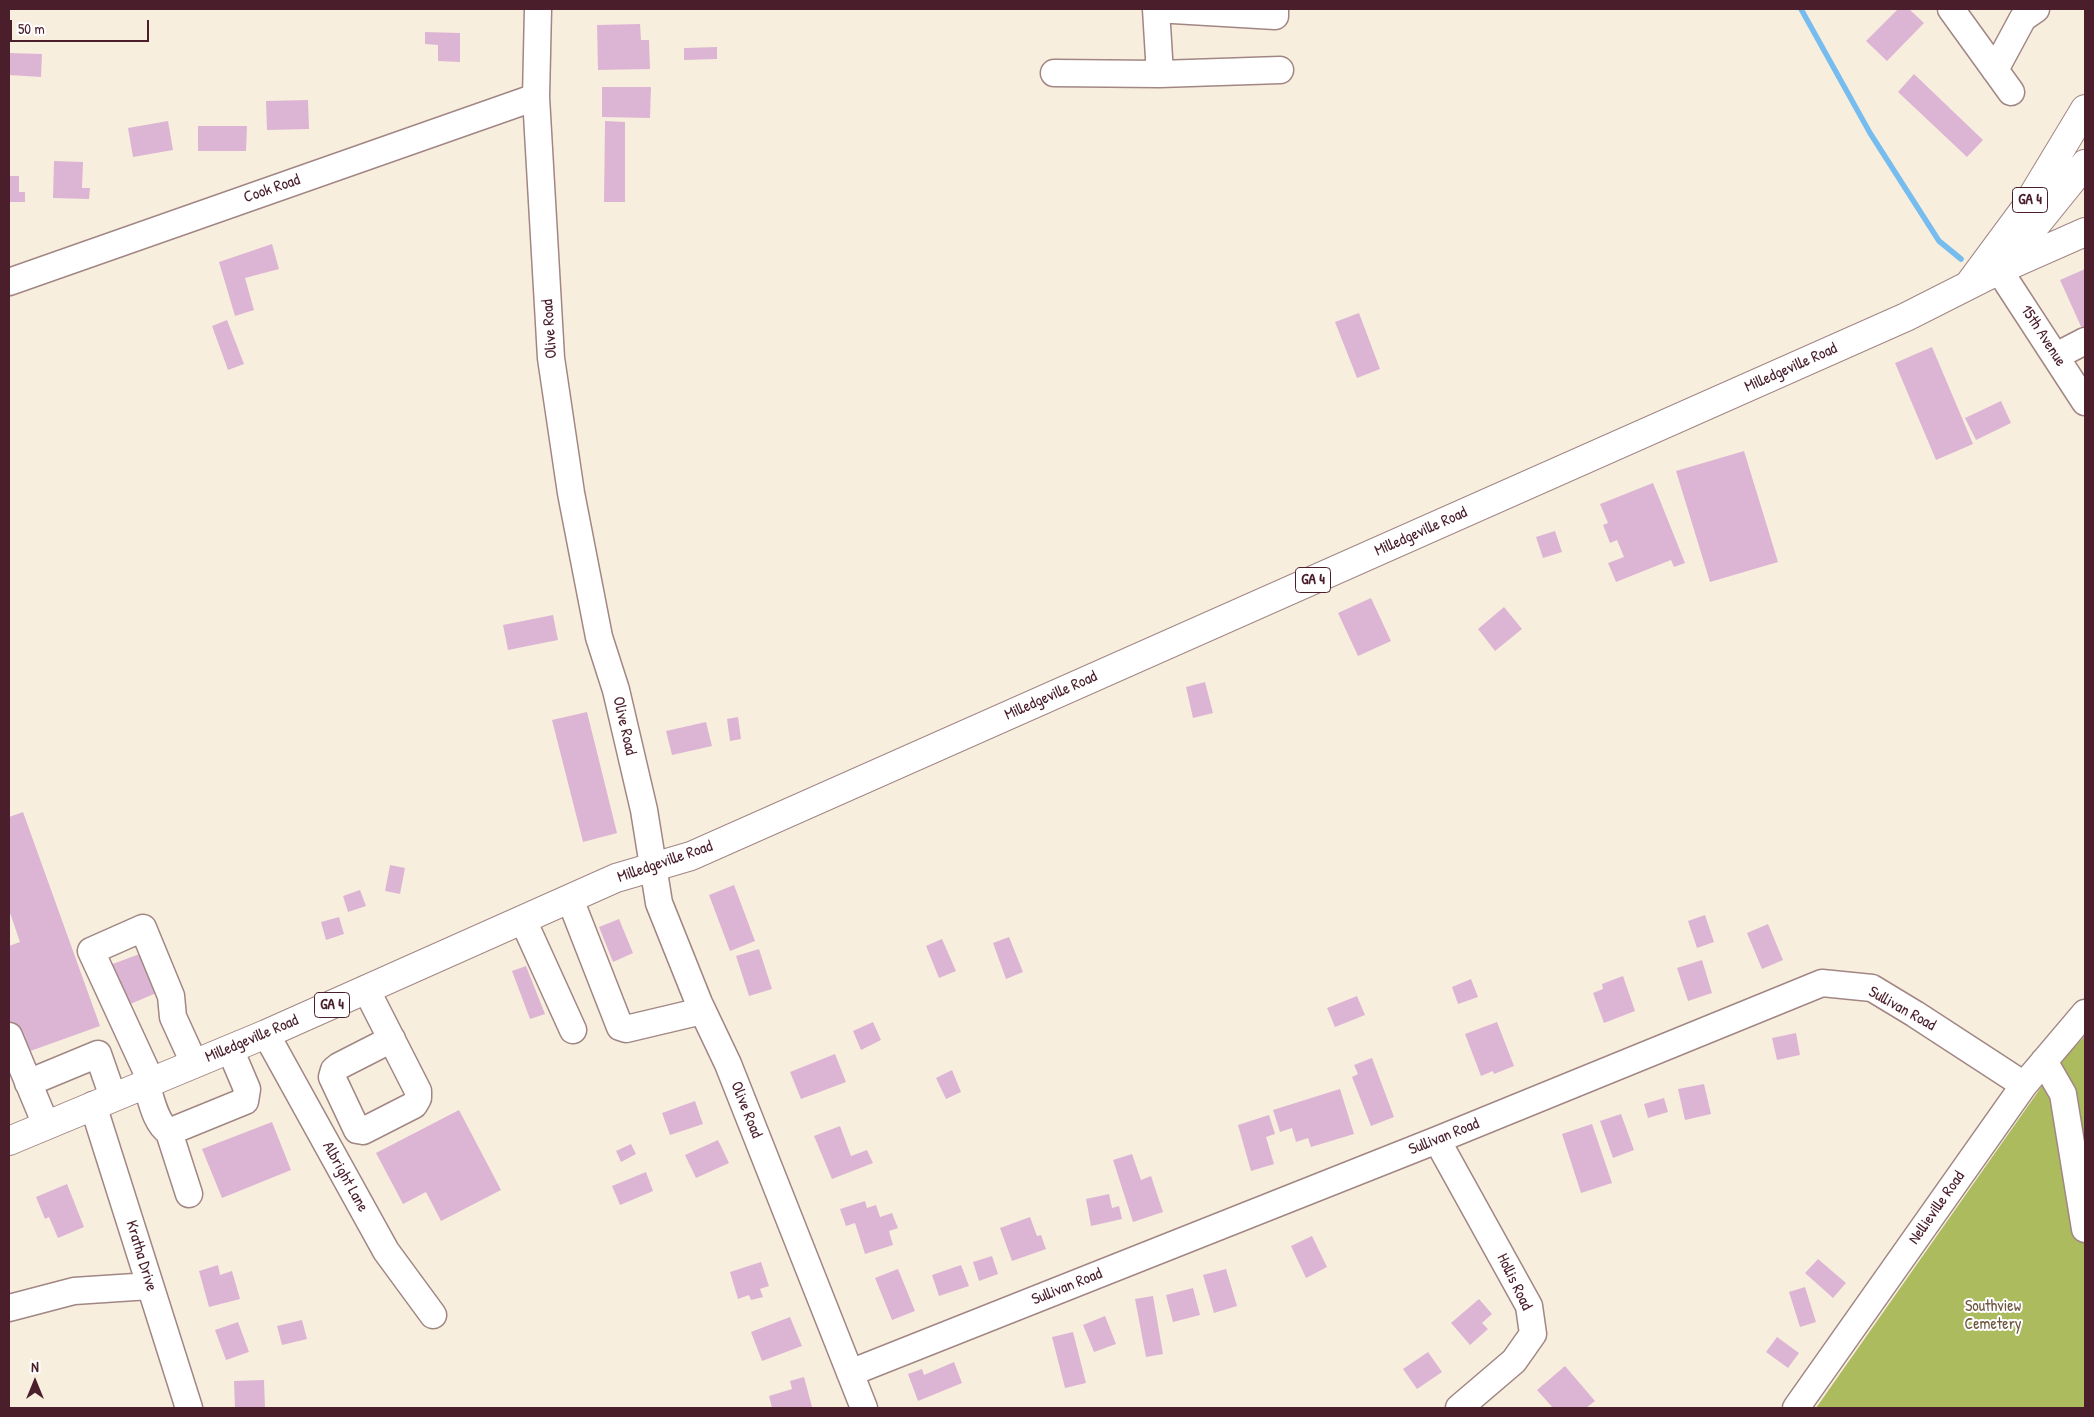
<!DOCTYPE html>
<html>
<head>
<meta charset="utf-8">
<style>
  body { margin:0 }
  #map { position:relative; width:2094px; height:1417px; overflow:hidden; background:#f8eede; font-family:"Patrick Hand",sans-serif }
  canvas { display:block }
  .frame { position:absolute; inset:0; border:10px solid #4a1f2b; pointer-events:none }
  .north { position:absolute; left:10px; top:1357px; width:50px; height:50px; -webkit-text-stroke:4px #fff; paint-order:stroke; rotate:0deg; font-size:14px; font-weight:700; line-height:20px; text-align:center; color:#4a1f2b }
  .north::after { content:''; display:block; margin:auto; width:18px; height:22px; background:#4a1f2b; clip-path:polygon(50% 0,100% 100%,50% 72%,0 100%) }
  .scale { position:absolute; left:10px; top:20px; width:139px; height:22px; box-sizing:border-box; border:2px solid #4a1f2b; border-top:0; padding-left:6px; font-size:15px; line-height:18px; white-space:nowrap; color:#4a1f2b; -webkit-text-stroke:4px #fff; paint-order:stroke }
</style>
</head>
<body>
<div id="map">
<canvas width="2094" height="1417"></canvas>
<div class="frame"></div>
<div class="north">N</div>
<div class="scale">50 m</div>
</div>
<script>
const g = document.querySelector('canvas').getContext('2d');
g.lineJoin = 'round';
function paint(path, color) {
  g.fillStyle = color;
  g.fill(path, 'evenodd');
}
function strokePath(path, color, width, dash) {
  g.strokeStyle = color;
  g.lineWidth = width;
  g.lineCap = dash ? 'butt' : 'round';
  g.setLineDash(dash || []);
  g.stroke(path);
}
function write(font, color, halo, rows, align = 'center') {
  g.font = font + ' "Patrick Hand",sans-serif';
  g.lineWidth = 4;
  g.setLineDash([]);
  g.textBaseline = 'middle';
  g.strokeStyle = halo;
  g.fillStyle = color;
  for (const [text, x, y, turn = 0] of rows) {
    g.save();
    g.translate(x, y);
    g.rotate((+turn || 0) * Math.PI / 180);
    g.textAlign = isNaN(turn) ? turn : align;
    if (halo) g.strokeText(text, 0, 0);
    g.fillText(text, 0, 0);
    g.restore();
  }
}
paint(new Path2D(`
  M2085,1036V1408H1816L2056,1066Z`), '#abbb5e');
strokePath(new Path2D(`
  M1801,9L1870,133L1939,241L1961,259`), '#77bcee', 5.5);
paint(new Path2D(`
  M1898,9H1909L1924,23L1887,61L1866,41Z
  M640,24L641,40H649L650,69L598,70L597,25Z
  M425,32L460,33V62L438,61V45L425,44Z
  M717,47V59L684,60V48Z
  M9,53L42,54L41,77L9,75Z
  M1914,74L1983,140L1967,157L1898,92Z
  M602,87H651L650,118L602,117Z
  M308,100L309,129L267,130L266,101Z
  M168,121L173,150L133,157L128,128Z
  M605,121L625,122V202H604Z
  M198,126H247L246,151H198Z
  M54,161L83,162L82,188H90L89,199L53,198Z
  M9,176H19V192H25V202H9Z
  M272,244L279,269L245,278L254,310L235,316L219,262Z
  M2085,269V330L2083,331L2060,280Z
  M1359,313L1380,369L1357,378L1335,322Z
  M227,320L244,364L228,370L212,326Z
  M1932,347L1973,444L1936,460L1895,363Z
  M2001,401L2011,423L1976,440L1965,418Z
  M1744,451L1778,562L1710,582L1676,471Z
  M1653,483L1685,563L1674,567L1671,560L1616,582L1608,563L1624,557L1617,540L1610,543L1603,525L1608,523L1600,504Z
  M1555,531L1562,552L1543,558L1536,537Z
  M1371,598L1391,641L1358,656L1338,613Z
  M1504,607L1522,629L1495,651L1478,629Z
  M553,615L558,640L508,650L503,625Z
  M1205,682L1213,713L1193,718L1186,687Z
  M587,712L617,833L583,842L552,720Z
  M738,717L741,739L730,741L727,719Z
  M706,722L712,746L672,755L666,731Z
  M23,812L100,1026L22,1054L9,1018V946L20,942L9,910V817Z
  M390,865L405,868L400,894L385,891Z
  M734,885L755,941L730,951L709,895Z
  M360,890L366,906L348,912L343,896Z
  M1705,915L1714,942L1697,948L1688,921Z
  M339,917L344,934L326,940L321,922Z
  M619,919L633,953L613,962L599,927Z
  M1768,924L1783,960L1762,969L1747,933Z
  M1009,937L1023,972L1006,979L993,943Z
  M942,939L956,971L939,978L926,946Z
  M759,949L772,989L749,996L736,956Z
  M145,952L161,991L128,1005L110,965Z
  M1702,960L1712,993L1688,1001L1677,968Z
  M526,966L545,1014L530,1019L512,971Z
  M1623,976L1635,1011L1604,1023L1593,993L1603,989L1602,984Z
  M1471,979L1478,997L1458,1004L1452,987Z
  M1357,996L1365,1015L1335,1027L1327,1008Z
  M873,1022L881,1040L861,1050L853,1031Z
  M1497,1022L1514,1066L1494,1074L1493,1071L1481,1076L1465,1034Z
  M1796,1033L1800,1055L1777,1060L1772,1038Z
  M835,1054L846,1082L801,1099L790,1072Z
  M1372,1058L1394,1117L1371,1126L1352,1077L1358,1074L1354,1065Z
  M952,1070L961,1092L946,1099L936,1078Z
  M1704,1084L1711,1114L1685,1120L1678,1089Z
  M1340,1089L1354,1134L1311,1147L1308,1138L1296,1142L1292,1128L1280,1132L1273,1110Z
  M1664,1098L1668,1112L1648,1118L1644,1104Z
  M695,1101L703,1124L670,1135L662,1113Z
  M459,1110L501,1190L441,1221L426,1192L403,1204L376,1153Z
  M1621,1114L1634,1150L1613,1158L1600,1121Z
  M1269,1115L1275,1134L1266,1137L1274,1164L1251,1171L1238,1125Z
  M272,1122L291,1170L222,1198L202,1149Z
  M1592,1124L1612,1183L1581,1193L1562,1134Z
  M840,1126L851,1156L867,1150L873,1163L832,1179L814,1136Z
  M718,1140L729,1163L696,1178L685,1155Z
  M631,1144L636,1154L621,1162L616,1151Z
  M1132,1154L1141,1180L1151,1176L1163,1212L1133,1222L1113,1160Z
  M646,1172L653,1191L620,1205L612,1186Z
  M67,1184L84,1227L58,1238L49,1217L45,1219L36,1197Z
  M1109,1194L1112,1208L1119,1206L1122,1219L1091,1226L1086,1199Z
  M865,1201L867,1208L876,1205L880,1217L892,1213L898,1228L889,1231L893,1245L865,1254L855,1223L846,1226L840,1209Z
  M1030,1217L1037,1236L1041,1235L1046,1249L1012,1261L1000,1228Z
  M1312,1236L1327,1267L1306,1278L1291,1246Z
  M992,1256L998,1274L979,1281L973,1262Z
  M1818,1259L1846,1283L1833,1298L1805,1273Z
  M761,1262L769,1286L760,1289L763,1297L751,1300L749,1295L738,1299L730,1272Z
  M218,1265L220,1275L232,1271L240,1299L209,1307L199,1271Z
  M961,1265L969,1286L939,1296L932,1275Z
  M898,1269L915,1311L892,1320L875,1278Z
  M1226,1269L1237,1306L1214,1313L1203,1275Z
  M1805,1287L1816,1322L1800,1327L1789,1292Z
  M1193,1288L1200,1315L1173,1322L1166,1295Z
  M1153,1296L1163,1354L1146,1357L1135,1299Z
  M1479,1299L1492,1314L1482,1323L1488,1329L1470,1345L1451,1323Z
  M1105,1316L1116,1344L1094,1352L1083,1325Z
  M790,1317L802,1346L762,1361L751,1332Z
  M302,1320L307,1339L282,1345L277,1326Z
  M238,1322L249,1352L226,1360L215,1330Z
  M1073,1332L1086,1383L1065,1388L1052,1337Z
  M1777,1337L1799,1353L1788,1368L1766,1352Z
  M1428,1352L1442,1372L1417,1389L1403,1369Z
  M954,1362L962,1383L918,1401L908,1374L922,1369L924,1375Z
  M1565,1366L1595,1401L1586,1408H1553L1537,1390Z
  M804,1377L812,1407L772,1408L769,1396L792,1389L790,1381Z
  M264,1380L265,1408H235L234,1381Z`), '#dcb5d4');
const minor = new Path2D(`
  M538,9L536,97L551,358L571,493L599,637L616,690L644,810L659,903L699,1003L728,1064L864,1408
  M1275,9V16L1156,9L1160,74L1280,70
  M1951,9L2011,92
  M1995,70L2023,18L2036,9
  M1054,73L1160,74
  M1999,270L2085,402
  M9,282L536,97
  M2056,356L2085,341
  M570,899L620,1027L626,1029L702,1011
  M523,920L573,1030
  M366,989L418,1091V1098L414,1105L363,1131L357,1130L332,1077L334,1070L339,1066L392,1039
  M266,1034L386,1251L433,1315
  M9,1036L46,1125
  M2044,1061L2063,1094L2085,1229
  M151,1081L91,951L143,928L171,996L173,1017L194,1063
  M28,1083L98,1054L113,1097
  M146,1083C151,1098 155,1123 169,1132L245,1101L247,1089L230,1049
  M93,1105L189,1408
  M169,1132L189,1194
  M1437,1140L1529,1306L1533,1334L1514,1361L1459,1408
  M9,1308L74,1291L150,1286
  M850,1373L1437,1140L1822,983L1872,988L1915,1014L2024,1085
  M1796,1408L2024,1085L2085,1013`);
const major = new Path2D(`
  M2014,252L2085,164
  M1970,283L2024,210L2085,109
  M9,1141L266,1034L616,878L691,856L1906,317L1999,270L2085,232`);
strokePath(minor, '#a18684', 29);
strokePath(major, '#a18684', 30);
strokePath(minor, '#fff', 26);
strokePath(major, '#fff', 28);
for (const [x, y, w] of [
  [2030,200,35],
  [1313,580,35],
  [332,1005,35]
]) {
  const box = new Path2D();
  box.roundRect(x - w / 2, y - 12.5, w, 25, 4);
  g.fillStyle = '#fff';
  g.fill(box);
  strokePath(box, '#4a1f2b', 1);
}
write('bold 15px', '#4a1f2b', null, [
  ["GA 4",2030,200],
  ["GA 4",1313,580],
  ["GA 4",332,1005]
]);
write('16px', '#4a1f2b', '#fff', [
  ["Cook Road",272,189,-19],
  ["Olive Road",550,329,-94],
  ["15th Avenue",2043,336,57],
  ["Milledgeville Road",1791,368,-24],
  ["Milledgeville Road",1421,532,-24],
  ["Milledgeville Road",1051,696,-24],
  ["Olive Road",624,726,77],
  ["Milledgeville Road",665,862,-19],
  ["Sullivan Road",1902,1009,29],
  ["Milledgeville Road",252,1039,-23],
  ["Olive Road",746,1110,68],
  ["Sullivan Road",1444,1137,-22],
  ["Albright Lane",345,1177,61],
  ["Nellieville Road",1937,1208,-55],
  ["Kratha Drive",141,1256,73],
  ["Hollis Road",1514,1282,64],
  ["Sullivan Road",1067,1287,-22]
]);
write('16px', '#6c563d', '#fff', [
  ["Southview",1993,1307],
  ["Cemetery",1993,1325]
]);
</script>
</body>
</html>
